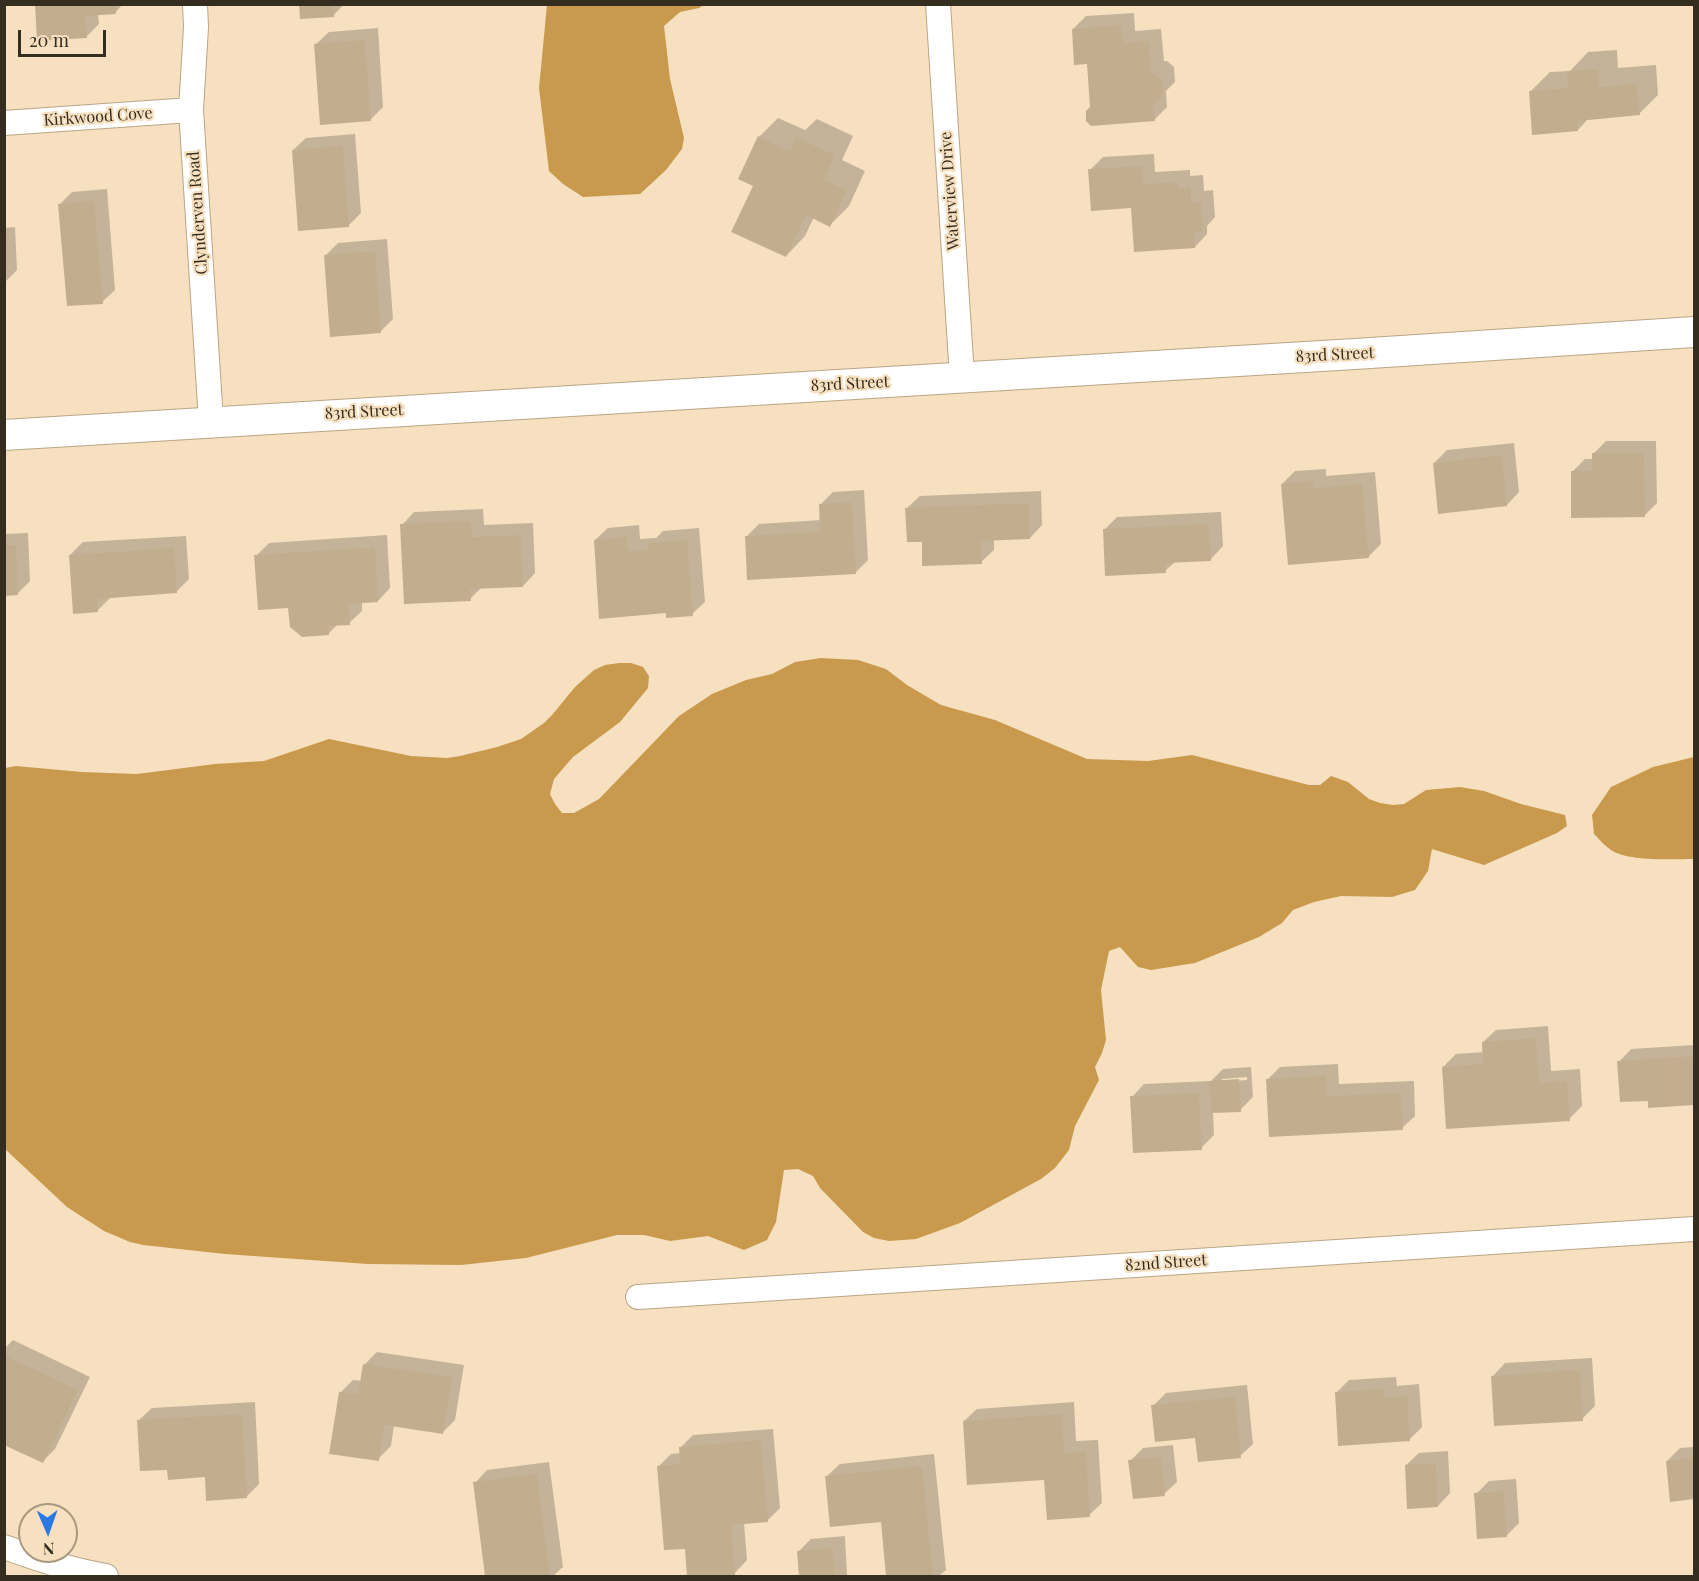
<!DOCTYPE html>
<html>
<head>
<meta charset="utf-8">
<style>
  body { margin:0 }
  #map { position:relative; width:1699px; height:1581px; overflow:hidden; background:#f6e0bf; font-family:"Playfair Display",serif }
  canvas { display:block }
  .frame { position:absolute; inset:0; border:6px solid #362d21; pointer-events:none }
  .north { position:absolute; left:18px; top:1503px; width:60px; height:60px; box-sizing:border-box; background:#f6e0bf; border:2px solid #a99880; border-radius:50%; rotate:178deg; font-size:16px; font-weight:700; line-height:24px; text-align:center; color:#362d21 }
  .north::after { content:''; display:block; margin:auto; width:21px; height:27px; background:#2a78e4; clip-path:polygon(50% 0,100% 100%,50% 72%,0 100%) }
  .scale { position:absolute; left:18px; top:30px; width:88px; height:27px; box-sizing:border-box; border:3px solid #362d21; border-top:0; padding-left:8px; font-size:18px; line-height:21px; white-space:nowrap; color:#362d21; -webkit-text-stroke:4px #f6e0bf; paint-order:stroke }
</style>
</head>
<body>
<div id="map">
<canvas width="1699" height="1581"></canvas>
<div class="frame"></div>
<div class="north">N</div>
<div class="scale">20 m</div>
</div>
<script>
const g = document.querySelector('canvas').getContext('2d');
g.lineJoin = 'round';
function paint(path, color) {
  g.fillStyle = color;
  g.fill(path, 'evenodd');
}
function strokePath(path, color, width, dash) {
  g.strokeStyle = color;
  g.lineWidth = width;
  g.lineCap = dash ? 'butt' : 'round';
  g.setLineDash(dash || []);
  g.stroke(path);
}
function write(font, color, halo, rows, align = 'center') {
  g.font = font + ' "Playfair Display",serif';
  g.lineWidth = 4.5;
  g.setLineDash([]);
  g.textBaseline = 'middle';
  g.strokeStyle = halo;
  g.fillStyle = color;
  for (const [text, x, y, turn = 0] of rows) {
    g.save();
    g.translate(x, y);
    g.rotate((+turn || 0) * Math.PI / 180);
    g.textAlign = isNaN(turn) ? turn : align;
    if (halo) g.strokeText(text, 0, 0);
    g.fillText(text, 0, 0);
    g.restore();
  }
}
paint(new Path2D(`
  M547,5H704L699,8L680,12L664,26L670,79L684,138L682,149L666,170L640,194L583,197L563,184L549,171L539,88Z
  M821,658L858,660L886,669L907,685L941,705L995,720L1087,759L1148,761L1192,755L1309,785H1320L1331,776L1348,782L1369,799L1380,803L1393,805L1404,804L1426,790L1460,787L1484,791L1521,804L1565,815L1567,826L1557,833L1484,865L1432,849L1428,871L1415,890L1392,897L1341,896L1314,902L1293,910L1282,923L1259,937L1195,963L1151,970L1138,967L1120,947L1109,951L1101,990L1106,1040L1102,1053L1095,1067L1099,1080L1075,1126L1069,1150L1055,1168L1041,1179L960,1223L916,1239L889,1241L874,1238L863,1232L820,1188L813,1176L798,1169L784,1170L776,1222L767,1240L744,1250L708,1236L670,1241L644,1235H617L526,1258L461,1265L368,1264L225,1254L143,1245L130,1242L104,1231L67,1207L6,1150L4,1147L5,768L16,766L82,772L137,774L215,764L264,761L329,739L411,756L447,758L460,756L497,747L521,739L544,723L552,715L575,687L594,670L605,665L619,663H631L643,667L649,676L648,688L620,722L573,757L554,779L550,794L555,804L562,813H574L599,799L679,716L712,694L746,680L772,674L795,662Z
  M1694,757V859C1673,859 1629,862 1611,850C1605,846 1599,839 1594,834L1592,815L1611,787L1653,767Z`), '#c99a4e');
paint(new Path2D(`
  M37,4H123L115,13L98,14L99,24L86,37Z
  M300,4H344L333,16Z
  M1134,13L1135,31L1161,29L1164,61H1167L1174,67L1175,82L1166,91L1167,107L1154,120L1091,108L1088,62L1073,29L1086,16Z
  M378,28L383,107L370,120L316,44L329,32Z
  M1617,50L1618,68L1656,65L1658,95L1639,114L1589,118L1578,130L1530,92L1550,72L1570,71L1588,52Z
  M778,118L805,130L817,119L853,136L842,160L865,171L849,206L830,225L814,217L805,236L786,256L755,185L759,137Z
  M355,134L361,213L348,226L293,150L306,138Z
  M1154,154L1155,172L1190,170V176L1203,175L1204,191L1213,190L1215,217L1207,226V234L1195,247L1133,207L1090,170L1103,157Z
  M107,189L115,290L102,302L60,204L72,192Z
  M15,227L17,270L4,283V228Z
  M387,239L393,319L380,332L325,256L338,243Z
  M1606,441H1656L1657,503L1644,516L1572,472L1585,459H1593V454Z
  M1514,443L1519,492L1507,505L1434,463L1447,450Z
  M1326,469V476L1375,472L1381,544L1368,557L1282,484L1295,471Z
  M864,490L868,560L856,572L747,536L759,524L821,520L820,505L833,492Z
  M1041,491L1042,525L1030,538L994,539V550L981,562L907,508L920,496Z
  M483,509L484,525L533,523L535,573L523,586L482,587L470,599L402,525L414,512Z
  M1221,512L1223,546L1211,559L1176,561L1165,571L1105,529L1117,517Z
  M639,525L640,539L656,538L663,531L699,528L705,602L692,614L668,612L595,540L608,528Z
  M28,533L30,581L18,593L4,594V534Z
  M387,535L390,588L378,601L362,602V611L349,623L338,624L328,634L290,606L256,556L269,543Z
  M186,536L189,579L177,591L110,598L97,611L70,555L83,542Z
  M1548,1026L1551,1071L1580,1069L1582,1106L1569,1119L1443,1067L1456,1054L1484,1052L1483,1042L1496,1030Z
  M1694,1045V1103L1650,1106L1649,1099L1619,1062L1631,1049Z
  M1338,1064L1339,1084L1414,1081L1415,1116L1402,1128L1267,1080L1280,1067Z
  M1251,1067L1253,1097L1240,1110L1213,1112L1214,1135L1201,1148L1132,1097L1144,1084L1211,1081L1223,1069ZM1247,1077V1080L1222,1082V1079Z
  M13,1340L90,1377L55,1449L43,1461L4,1443V1349Z
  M377,1352L464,1365L455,1420L443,1432L394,1425L391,1446L378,1459L340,1393L353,1380L362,1381L364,1365Z
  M1592,1358L1595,1406L1582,1419L1493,1376L1505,1363Z
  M1396,1377L1397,1386L1419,1384L1422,1427L1409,1440L1336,1393L1349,1380Z
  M1247,1385L1253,1444L1240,1456L1196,1436L1153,1406L1166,1393Z
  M255,1402L259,1484L246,1497L206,1476L169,1468L139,1420L152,1408Z
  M1074,1402L1076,1441L1098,1440L1102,1503L1089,1515L1045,1478L964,1421L977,1409Z
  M773,1429L780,1508L767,1521L744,1523L747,1560L735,1573L689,1576L686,1547L658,1467L671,1454L681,1453L680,1448L693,1435Z
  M1173,1445L1177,1482L1164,1494L1130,1461L1143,1448Z
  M1694,1447V1498L1671,1500L1667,1461L1680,1448Z
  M1448,1451L1450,1493L1438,1506L1406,1465L1419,1453Z
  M934,1454L946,1570L939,1576H888L882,1520L827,1476L840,1464Z
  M549,1462L563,1567L553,1576H487L475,1483L487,1470Z
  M1516,1479L1519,1523L1506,1536L1476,1494L1489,1481Z
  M845,1536L847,1576H800L798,1552L811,1539Z`), '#0003');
paint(new Path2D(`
  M35,4H115L116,14L85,16L87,38L37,41Z
  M299,4H333L334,17L300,19Z
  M1121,25L1123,43L1149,41L1151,73H1154L1162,80L1163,96L1157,102L1153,103L1155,121L1091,126L1086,121V111L1090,107L1087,64L1074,65L1072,29Z
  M365,40L371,121L320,125L314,44Z
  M1598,69L1599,87L1637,84L1640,115L1578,121V131L1532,135L1529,91L1568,88L1567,71Z
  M758,136L790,151L796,137L835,155L824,180L847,190L830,227L806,215L786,257L731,232L753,186L738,179Z
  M343,146L349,227L298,231L292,150Z
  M1142,166L1143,184L1178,182V188L1191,187V203L1201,202L1203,231L1194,232L1195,248L1134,252L1131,208L1091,211L1088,169Z
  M94,201L103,304L67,306L58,204Z
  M375,251L381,333L330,337L324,255Z
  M1592,453H1644L1645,517L1571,518V471H1592Z
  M1502,455L1507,506L1438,514L1433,463Z
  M1314,481V488L1362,484L1369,558L1288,565L1281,484Z
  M852,502L856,574L747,580L745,536L820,532L819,504Z
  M1029,503L1030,539L981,541L982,564L922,566V542H907L905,508Z
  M471,521L472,537L521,535L523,587L470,589L471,601L404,604L400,524Z
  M1209,524L1211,561L1165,563L1166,573L1105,576L1103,529Z
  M627,537L628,551L649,550L648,543L687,540L693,616L666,618V613L599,619L594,540Z
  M4,545H16L18,595L4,596Z
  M375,547L378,602L349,604L350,625L328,626L329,635L302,637L290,627L288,608L258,610L254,555Z
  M174,548L177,593L97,599L98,612L73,614L69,555Z
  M1536,1038L1539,1083L1567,1081L1570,1121L1446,1129L1442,1067L1483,1064L1482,1042Z
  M1694,1056V1105L1648,1108V1101L1620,1102L1617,1061Z
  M1326,1076L1327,1096L1401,1093L1403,1130L1269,1137L1266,1079Z
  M1239,1079L1241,1112L1211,1113L1209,1081Z
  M1199,1093L1202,1150L1133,1153L1130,1096Z
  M4,1355L78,1390L43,1463L4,1445Z
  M363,1364L452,1377L443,1434L384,1425L379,1461L329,1454L339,1392L358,1395Z
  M1580,1370L1583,1421L1494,1426L1491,1376Z
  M1384,1389V1398L1407,1396L1410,1441L1338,1446L1335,1392Z
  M1235,1397L1241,1458L1198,1462L1195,1438L1155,1442L1151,1405Z
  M242,1414L247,1498L206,1501L205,1477L168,1480L167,1470L140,1471L137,1420Z
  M1062,1414L1064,1453L1086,1452L1090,1517L1047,1520L1044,1480L967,1485L963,1421Z
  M761,1440L768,1522L731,1525L735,1575L687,1576L685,1549L664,1550L657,1466L680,1464L679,1447Z
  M1161,1457L1165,1496L1133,1499L1128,1460Z
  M1694,1458V1499L1670,1502L1666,1461Z
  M1436,1463L1438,1507L1407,1509L1405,1465Z
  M922,1466L933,1576H886L881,1522L830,1527L825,1476Z
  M537,1474L550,1576H485L473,1482Z
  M1504,1491L1507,1537L1477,1539L1474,1493Z
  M833,1548L835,1576H799L797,1551Z`), '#c2ad8e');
const minor = new Path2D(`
  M195,4L196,27L191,110L211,421
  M938,4L962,377
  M4,123L191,110
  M638,1297L1694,1229
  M4,1547C38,1559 70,1570 106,1576`);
const tertiary = new Path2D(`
  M4,435L1355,354L1694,332`);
strokePath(minor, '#baa586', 26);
strokePath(tertiary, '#baa586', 32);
strokePath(minor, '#fff', 24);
strokePath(tertiary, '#fff', 30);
write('16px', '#362d21', '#f6e0bf', [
  ["Kirkwood Cove",98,117,-4],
  ["Waterview Drive",950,191,-94],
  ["Clynderven Road",198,213,-94],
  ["83rd Street",1335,355,-3],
  ["83rd Street",850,384,-3],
  ["83rd Street",364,412,-3],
  ["82nd Street",1166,1263,-4]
]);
</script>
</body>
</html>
